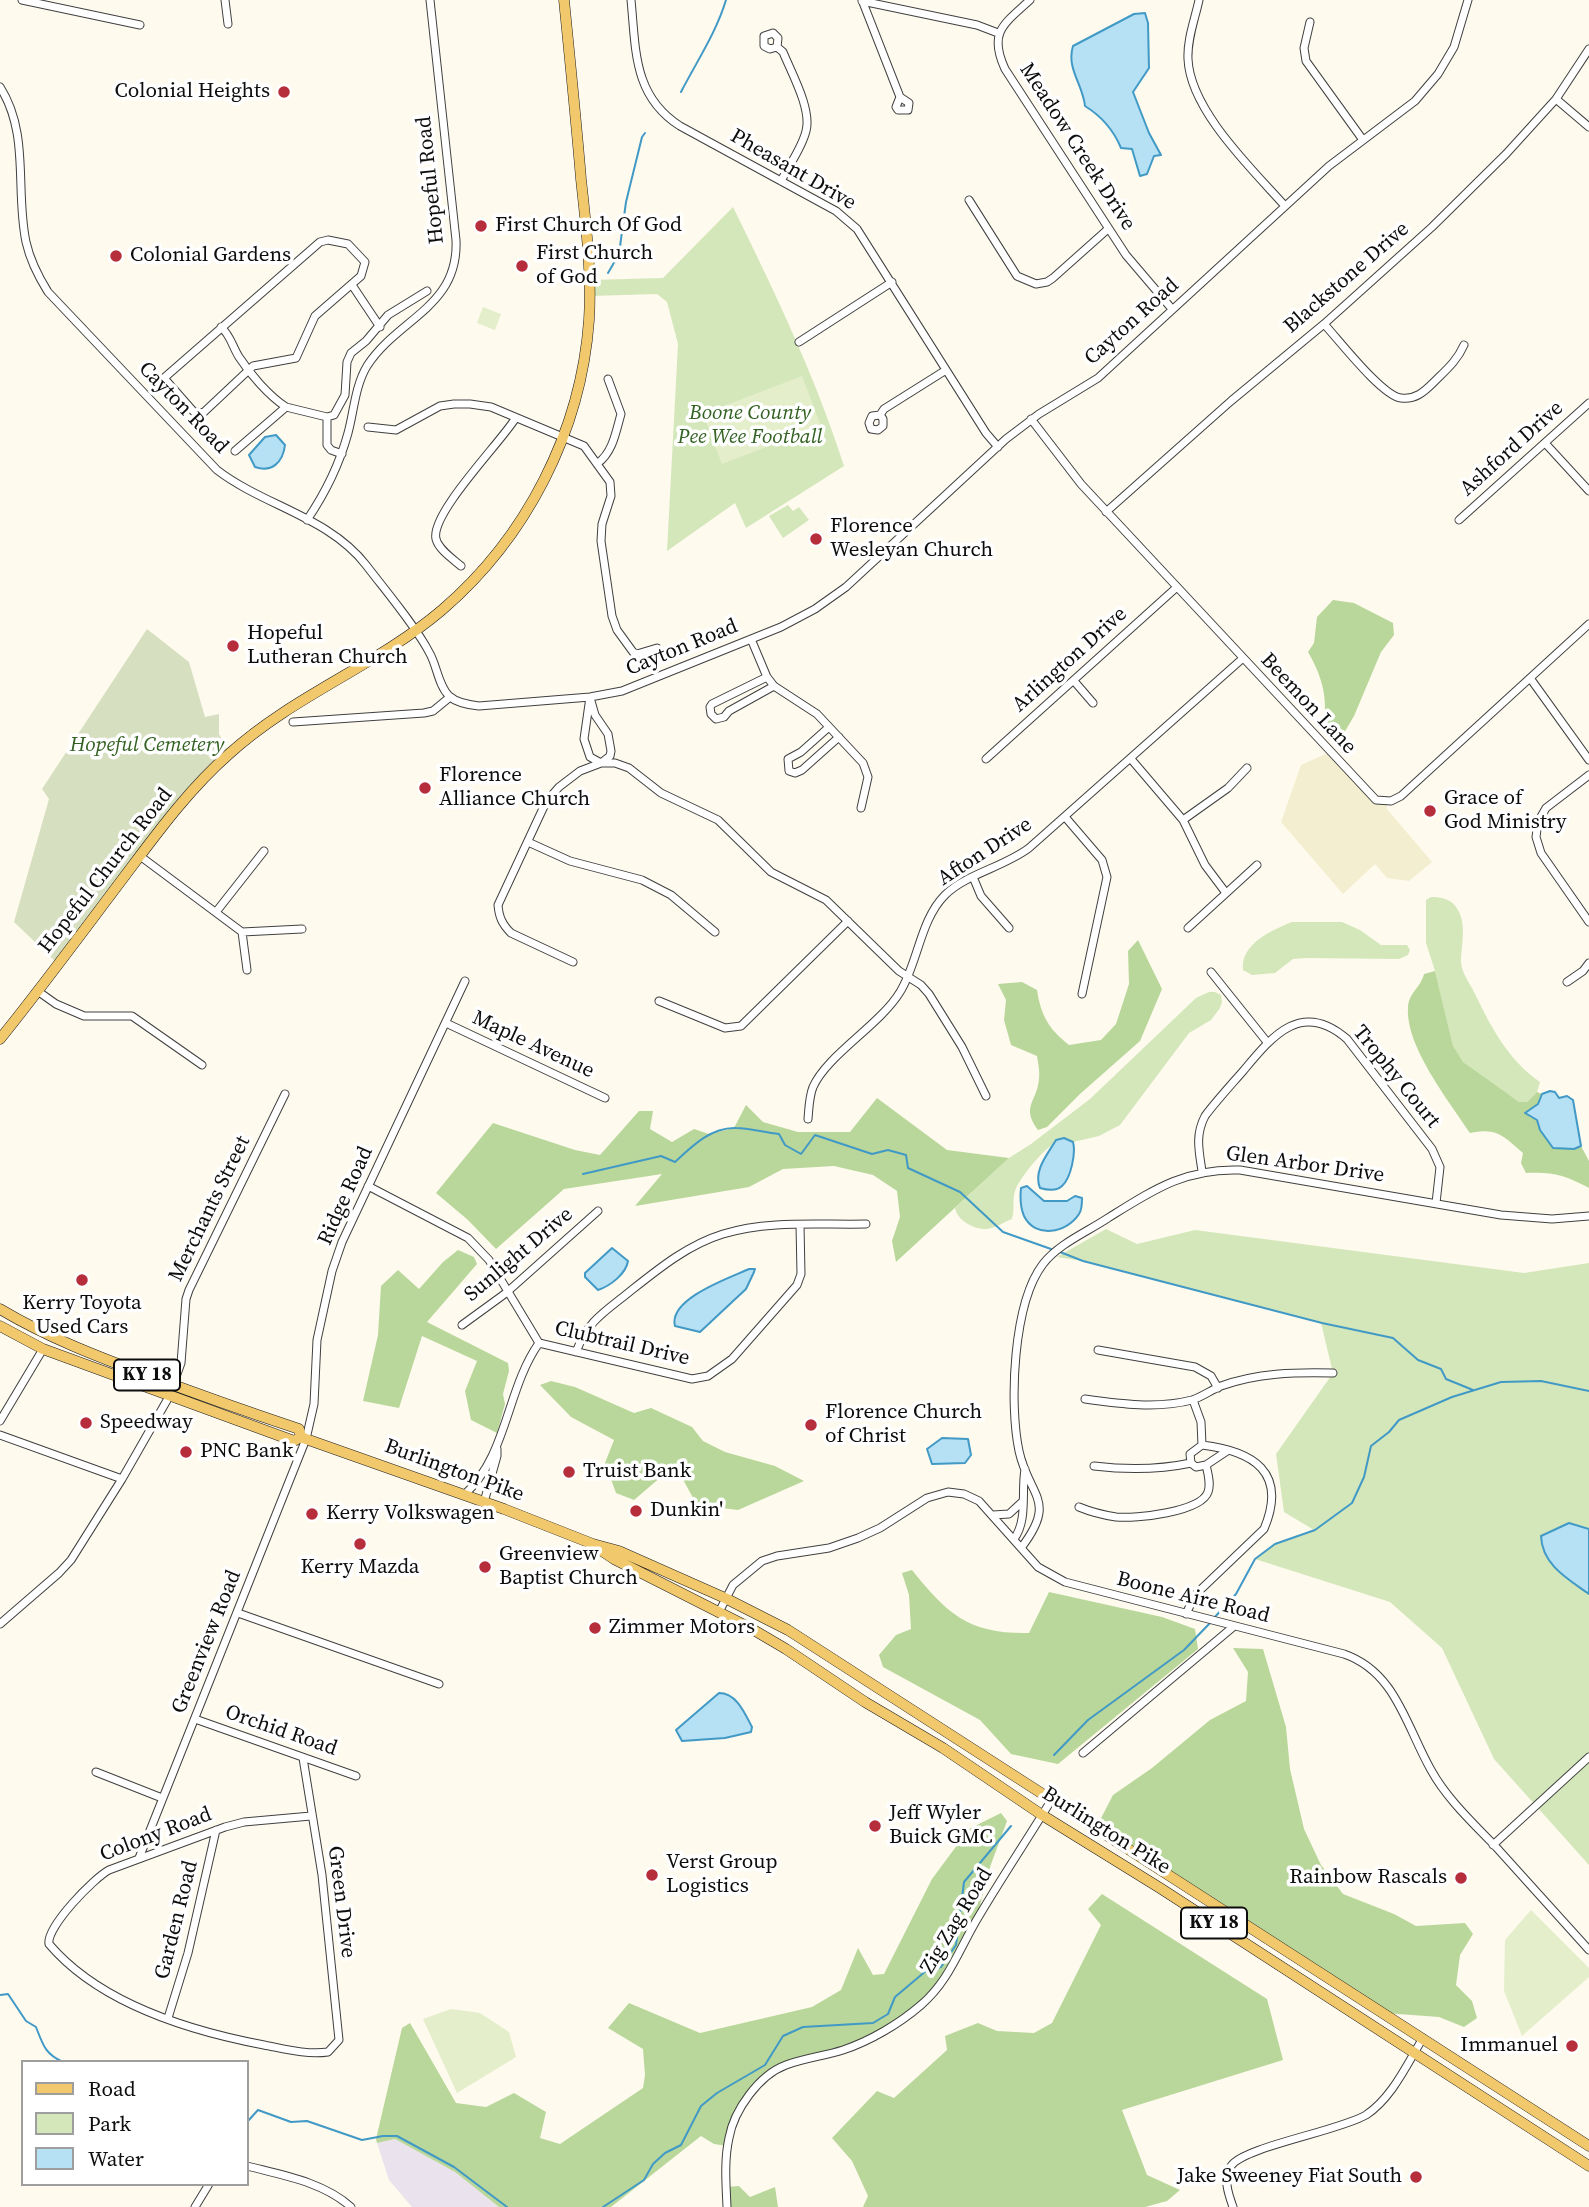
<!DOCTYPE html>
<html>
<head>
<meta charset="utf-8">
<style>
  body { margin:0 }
  #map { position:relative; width:1589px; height:2207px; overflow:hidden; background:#fefaee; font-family:"Source Serif 4",serif }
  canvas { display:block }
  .legend { position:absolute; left:21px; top:2060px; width:228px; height:126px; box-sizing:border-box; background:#fff; border:2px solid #9e9e9e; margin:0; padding:9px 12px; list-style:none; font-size:21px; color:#0d0d0d }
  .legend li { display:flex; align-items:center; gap:14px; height:35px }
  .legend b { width:35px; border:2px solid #9e9e9e }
</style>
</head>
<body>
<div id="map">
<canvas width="1589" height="2207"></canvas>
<ul class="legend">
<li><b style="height:9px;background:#f1c86c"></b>Road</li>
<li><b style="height:19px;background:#d4e7ba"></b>Park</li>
<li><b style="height:19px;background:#b6e0f3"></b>Water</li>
</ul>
</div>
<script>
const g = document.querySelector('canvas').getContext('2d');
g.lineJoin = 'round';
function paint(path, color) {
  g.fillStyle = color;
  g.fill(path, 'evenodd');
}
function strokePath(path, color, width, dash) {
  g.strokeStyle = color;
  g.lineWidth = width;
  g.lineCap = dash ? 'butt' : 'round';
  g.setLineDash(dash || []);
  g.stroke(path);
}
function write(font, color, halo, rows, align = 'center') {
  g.font = font + ' "Source Serif 4",serif';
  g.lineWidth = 7;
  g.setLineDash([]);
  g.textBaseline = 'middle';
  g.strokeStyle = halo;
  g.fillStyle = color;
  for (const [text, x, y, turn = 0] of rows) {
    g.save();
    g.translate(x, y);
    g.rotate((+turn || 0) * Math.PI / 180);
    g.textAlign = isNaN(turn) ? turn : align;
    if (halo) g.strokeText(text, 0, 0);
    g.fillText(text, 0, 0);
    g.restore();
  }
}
paint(new Path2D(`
  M395,2139L455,2172L499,2207H412L389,2180L377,2143Z`), '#eae2ec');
paint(new Path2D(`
  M1330,752L1368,794L1386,802L1387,809L1432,862L1409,881L1387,878L1375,864L1343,894L1281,822L1301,765Z`), '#f3eed0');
paint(new Path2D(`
  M733,207C775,293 815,375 844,466L746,528L735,503L667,551L678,344L667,302L657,294L590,296V280L663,278Z
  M788,505L793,511L799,507L809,520L783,538L769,516Z
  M1431,897C1442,897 1452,899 1458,910C1467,925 1461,946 1461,963C1462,973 1470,984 1474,992C1491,1027 1508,1060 1540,1082L1537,1092L1527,1102H1519L1488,1082L1463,1062L1453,1047L1435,971L1426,943V900Z
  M1292,922H1342L1360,930L1381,945H1407L1410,950L1408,955L1399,959L1307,958L1293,959L1275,973L1252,975L1243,970C1240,944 1272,930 1292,922Z
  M1209,992H1215L1221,995L1222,1002L1220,1008L1211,1020L1189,1033L1120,1125L1099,1136L1073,1142L1064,1138C1049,1142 1021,1175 1015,1191C1012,1200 1015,1210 1012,1219C1004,1222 994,1229 985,1229C973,1229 957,1220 955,1208L1009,1158L1031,1144L1090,1099L1196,998Z
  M1106,1229L1137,1244L1195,1230L1524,1273L1589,1263V1865L1494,1759L1442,1648L1390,1602L1255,1559L1275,1544L1314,1530L1284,1512L1276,1454L1333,1373L1321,1323L1083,1261L1057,1257Z`), '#d4e7ba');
paint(new Path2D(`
  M1333,600L1354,603L1393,623L1394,635L1381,652L1354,716L1341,738H1329L1323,731C1322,722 1325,715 1325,707C1325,687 1318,669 1308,652L1314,643L1317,617Z
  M1138,940L1162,989L1140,1041L1080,1094L1047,1127L1038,1130C1020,1106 1038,1101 1039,1078C1040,1071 1038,1063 1037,1056L1011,1045L1004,1020L1006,1000L998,984L1022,982L1037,990C1041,1016 1049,1029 1069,1045L1101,1040L1116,1024L1129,984L1128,951Z
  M1435,971L1453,1046L1463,1062L1519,1102H1527L1537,1092L1542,1094L1538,1104L1530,1117L1537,1120L1540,1131L1574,1149L1581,1146L1589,1161V1188C1564,1175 1554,1172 1526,1173L1521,1163L1523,1153C1503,1136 1498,1127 1470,1133C1449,1101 1405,1046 1408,1007C1409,992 1420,989 1424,974Z
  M877,1098L947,1150L1009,1158L896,1262L892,1241L900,1217L897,1191L873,1175L834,1166L783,1169L749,1187L635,1206L662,1174L564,1189L496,1249L468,1220L436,1193L493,1123L575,1150L600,1155L639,1111H653L650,1129L672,1142L694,1129L709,1134L734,1128L746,1105L763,1122L798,1132H850Z
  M458,1250L474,1257L477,1264L427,1322L508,1363L509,1371L503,1394L505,1404L497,1433L471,1420L465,1391L477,1361L422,1336L399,1408L363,1401L378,1335L381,1286L398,1270L419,1289L443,1262Z
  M551,1381L575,1387L634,1413L651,1408L692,1427L703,1441L725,1452L775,1466L804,1481L738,1510L697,1505L675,1465L634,1500L616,1493L605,1463L614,1440L571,1417L540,1385Z
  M912,1570C948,1615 969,1634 1029,1633L1049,1592L1162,1617L1195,1629L1198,1649L1058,1764L1011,1754L980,1720L883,1667L879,1655L896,1635L911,1629L909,1595L902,1573Z
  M1233,1648L1263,1649L1286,1727L1290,1769L1304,1829L1321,1865L1343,1894L1394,1914L1416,1926L1465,1923L1473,1934L1460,1955L1456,1985L1472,2001L1477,2018L1464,2027L1439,2017L1385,2013L1096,1828L1113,1795L1152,1768L1210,1720L1246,1701L1248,1672Z
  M1001,1813L1007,1821L990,1867L975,1924L957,1961L921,2005L868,2040L809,2057L769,2074L744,2103L728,2146L714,2144L701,2136L611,2207H499L455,2172L395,2139L377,2143L376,2139L402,2028L410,2023L456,2103L486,2107L514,2093L546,2112L540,2138L560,2144L643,2088L645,2075L643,2049L608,2028L629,2003L700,2033L812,2007L841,1990L858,1948L873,1975L884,1974L932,1879L969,1829Z
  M1102,1894L1267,1999L1283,2060L1122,2110L1147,2175L1180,2190L1167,2201L1145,2207H863L868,2196L852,2161L832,2138L877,2091L894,2098L947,2050L945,2036L978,2023L997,2031L1034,2033L1052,2023L1101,1925L1088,1909Z
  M739,2186L750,2197L775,2187L778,2207H727L726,2187Z`), '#b9d79a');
paint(new Path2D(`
  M147,629L189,662L205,717L219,714V734L229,753L203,780L58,964L14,922L49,799L42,789Z`), '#d7dfc1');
paint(new Path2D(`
  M483,307L501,314L495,330L477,323Z
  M802,376L821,426L722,464L703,414Z
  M1531,1910L1589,1968V1977L1522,2036L1504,1991L1505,1940Z
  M451,2009L480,2013L509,2032L516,2057L457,2093L423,2019Z`), '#e4eecb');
const water = new Path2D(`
  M1145,13L1148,23L1149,68L1133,92L1149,133L1161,155L1154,156L1147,174L1140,176L1132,149L1121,148C1114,131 1101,116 1085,106C1083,85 1066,68 1073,46L1134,14Z
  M276,435L285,445C283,462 272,473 255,467L249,455L265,437Z
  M1550,1091L1555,1092L1559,1098L1567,1096L1573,1100L1581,1146L1574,1149L1553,1148L1540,1130L1537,1120L1525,1113L1538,1104L1542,1094Z
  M1064,1138L1073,1142C1076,1153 1071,1178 1062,1186C1056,1192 1047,1190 1040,1188C1033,1171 1047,1155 1056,1140Z
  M1027,1186L1044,1201H1067L1075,1196L1082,1198C1082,1203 1082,1210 1079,1214C1067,1233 1035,1239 1024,1216C1020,1207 1020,1198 1021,1188Z
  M612,1248L628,1261C626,1274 610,1286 598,1290L585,1277V1273Z
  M749,1269H755L754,1272L746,1289L700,1332L675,1326C668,1299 729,1278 749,1269Z
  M942,1438L968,1439L971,1455L965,1463L932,1464L927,1449Z
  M1569,1523L1589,1529V1594C1568,1579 1542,1565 1541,1536Z
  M719,1693C737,1693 745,1714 752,1727L751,1732L725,1738L682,1741L676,1730Z`);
paint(water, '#b6e0f3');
strokePath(water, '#4199c6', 2);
strokePath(new Path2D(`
  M681,92C697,61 716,33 726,0
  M608,273L619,254L626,202L642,137L645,133
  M583,1174L661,1156L675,1162C692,1146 711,1127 736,1128C750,1128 765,1133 779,1134L785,1145L801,1154L815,1135L872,1154L888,1150L906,1155L908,1168L960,1192L1003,1232L1051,1249
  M1060,1252L1083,1261L1322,1323L1393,1338L1418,1360L1441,1369L1446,1379L1473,1390
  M1213,1619L1236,1594L1255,1559L1275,1544L1315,1530L1352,1503L1364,1477L1371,1446L1389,1432L1399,1420L1452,1397L1501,1382L1541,1381L1589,1391
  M1054,1755L1088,1720L1184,1650L1210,1623
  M0,1995L8,1994L26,2021L36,2027C43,2045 45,2054 63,2062
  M247,2122L258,2110L291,2122L307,2121L362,2140L383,2136H397L454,2167L507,2207
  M603,2207L644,2180L653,2164L665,2153L681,2145L701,2106L717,2093L765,2065L783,2036L803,2027L873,2023L888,2014L895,1997L927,1970L941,1967L956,1945L964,1882L1011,1826`), '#4199c6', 2);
const minor = new Path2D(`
  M22,0L140,25
  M225,0L228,24
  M631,0C636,50 633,96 680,126L836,211L857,229L986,433L998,447
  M862,0L900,97L909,103L908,110H898L896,107L900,97
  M1030,0C1004,24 988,32 1005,69L1126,255L1172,309
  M1199,0C1195,19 1187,39 1188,59C1190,110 1252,169 1285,206
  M862,1L977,25L998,33
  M1310,22L1304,48L1306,61L1363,140
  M777,47L770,49L764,46V36L773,33L778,38L777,47L783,52C791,72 812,109 806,131C802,148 789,165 781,181
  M0,87C30,134 15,190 26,242C30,260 38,276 48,292L217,470C264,506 329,517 366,565C385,590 415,625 429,652C437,665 438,685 449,696C457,703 469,705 479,706L590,697L622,691L781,627L815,609L846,587L1006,439L1039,414L1098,378L1329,166L1415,101L1438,74L1454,47L1468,0
  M1556,99L1589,127
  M969,200L1017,276L1036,284L1047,282L1053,278L1108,229
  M328,240L348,244L365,262L361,276L315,316L296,358L253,366L203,413L194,412L164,378L320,242Z
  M352,285L380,327
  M1324,324C1339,340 1382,396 1401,398C1415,400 1424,392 1434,382C1446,370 1457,361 1464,345
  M221,327C231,336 232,346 239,357C250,374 269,396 286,407
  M799,342L892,282
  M880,415L883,419V426L878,430L871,429L869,423L872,416L880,415L884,409L946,370
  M327,417V445L331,450L342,454
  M1031,419L1081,484L1376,800L1391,801L1401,796L1589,624
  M368,427L396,430L440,406L454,404H470L491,407L584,446L610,482L611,496L602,524L601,541L612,616L617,630L633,652L637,654L657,648
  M1545,443L1589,491
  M235,451L286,407L327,417L334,415L345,395L347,362L351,353L366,341L388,315L427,291
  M598,463C613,452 616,431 621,414L608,379
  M1106,512L1231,401L1324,324L1432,227L1506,154L1556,99L1589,49
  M307,520C326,492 339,466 348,433C354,411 355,386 367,366C398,318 459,307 456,240L430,0
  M1459,520L1589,403
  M461,566C453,559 439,550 436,539C430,514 500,443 515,419
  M751,639L767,677L774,686L817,714L863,763L868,777L861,808
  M767,677L712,704L710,707L711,714L716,719L724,717L729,711L774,686
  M1530,678L1589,760
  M1074,681L1093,703
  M590,697L584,739L590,757L601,763H615L629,768L661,793L718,820L771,872L826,900L899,971L921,985L929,994L962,1047L986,1096
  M293,722L424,713L433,711L450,697
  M829,727L801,752L788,759L789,771L795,773L802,770L839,737
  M986,759L1177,587
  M1131,759L1183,820L1205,865L1226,893
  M1589,775L1546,808L1538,822L1536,837L1541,853L1589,922
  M1066,818L1102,860L1107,877L1082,994
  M1183,820L1228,788L1247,768
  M528,842L570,861L642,880L671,895L715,932
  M140,856L242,932L302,929
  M973,877L981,896L1009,928
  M216,912L264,851
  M1188,928L1257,865
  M242,932L247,970
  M573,962L511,933C502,924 499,917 498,905L546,802L559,787L580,771L601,763L610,756L611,751L608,734L595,715L591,701
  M1211,972L1267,1042
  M1567,982L1583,971L1589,963
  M39,992L56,1004L84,1016H132L202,1065
  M659,1001L725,1028L741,1026L848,921
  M446,1023L605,1098
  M808,1119C809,1108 809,1097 813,1087C827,1055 880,1025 900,992C918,963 920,920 945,895C966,874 1004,867 1029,848L1242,659
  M1202,1171C1199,1151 1195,1135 1205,1116C1217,1100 1231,1085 1244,1070C1273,1035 1302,1000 1347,1039L1432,1149L1440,1167L1436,1203
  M368,1186L468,1238L489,1260L539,1343L692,1379L708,1376L732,1359L797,1285L801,1274L800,1225
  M462,1325L506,1293L598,1211
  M1098,1350L1195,1367L1211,1376L1218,1388
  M576,1352C588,1321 603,1313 628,1293C657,1270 687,1245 723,1234C767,1220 820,1225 866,1224
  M173,1385L181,1363L186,1299L189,1290L285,1094
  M1085,1399C1121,1404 1157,1409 1192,1400C1202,1397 1211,1390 1221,1386C1257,1373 1295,1372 1333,1373
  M1193,1400L1201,1422L1202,1445
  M0,1421L43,1349
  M0,1435L122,1479
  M1094,1466C1127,1470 1158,1470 1191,1463
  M464,1495C508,1455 506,1390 539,1343
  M484,1502L497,1456V1449
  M1079,1507C1091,1512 1103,1515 1116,1517C1136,1519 1201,1512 1208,1492C1211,1484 1208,1474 1206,1465
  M993,1515L1009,1514L1022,1502
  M1014,1539C1028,1520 1021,1492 1025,1469
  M1021,1548C1058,1500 1029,1497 1019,1451C1009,1404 1013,1303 1043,1264C1058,1244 1087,1232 1108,1218C1153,1190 1185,1168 1240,1170L1501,1215L1552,1219L1589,1216
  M719,1612L733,1585L762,1561L777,1556L829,1548L858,1538L880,1528L927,1498L948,1492L964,1494L979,1501L1038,1567L1065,1582L1344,1654C1396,1672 1406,1726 1431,1770C1447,1799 1473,1823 1496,1847C1527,1881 1558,1916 1589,1950
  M238,1613L439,1684
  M1186,1614L1195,1595L1264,1529C1288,1472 1253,1451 1202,1445L1190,1454L1191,1463L1196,1467L1206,1465L1227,1451
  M0,1624L59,1573L71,1560L122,1479L170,1395
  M195,1719L356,1776
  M1083,1753L1233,1627
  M303,1758L322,1875L339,2040L328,2052C307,2055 285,2049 264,2045C190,2031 99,2003 49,1944C46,1927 94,1878 109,1870L225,1827L244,1822L311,1816
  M96,1772L162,1798
  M1493,1845L1589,1757
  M139,1858L306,1439L314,1404L317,1340L332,1271L342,1242L465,981
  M168,2018L188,1953L216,1830
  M247,2166C282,2175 323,2182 351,2207
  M195,2207L209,2184
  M727,2207C726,2184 724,2160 729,2138C734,2110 759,2075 786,2065C805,2058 824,2056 843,2050C870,2041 899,2024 921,2005C948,1982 958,1952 976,1921C1000,1880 1027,1840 1052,1799
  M1233,2207C1228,2193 1223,2179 1231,2166C1243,2147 1339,2131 1366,2115C1392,2098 1407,2064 1423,2038`);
const major = new Path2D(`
  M0,1039C42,987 81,934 121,881C155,836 187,791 229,754C294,695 376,666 442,610C526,538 581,432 589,320C592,273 586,226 581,179C576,119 570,60 564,0
  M0,1309C47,1337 96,1356 147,1375C197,1394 248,1412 299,1429L301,1437
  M0,1326L43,1349L294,1441L301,1437L306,1439L504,1509L593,1544L619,1551L725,1598L788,1630L1589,2146
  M599,1549L614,1559L752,1629L786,1649L865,1702L943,1748L1042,1815L1160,1888L1589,2166`);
strokePath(minor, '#404040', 9);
strokePath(major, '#1e1e1e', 11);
strokePath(minor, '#fff', 7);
strokePath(major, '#f1c86c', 10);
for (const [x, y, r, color] of [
  [284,92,7,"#b62d3c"],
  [481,226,7,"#b62d3c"],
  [116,256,7,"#b62d3c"],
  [522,266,7,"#b62d3c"],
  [816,539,7,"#b62d3c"],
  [233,646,7,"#b62d3c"],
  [425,788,7,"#b62d3c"],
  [1430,811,7,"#b62d3c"],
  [82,1280,7,"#b62d3c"],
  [86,1423,7,"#b62d3c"],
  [811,1425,7,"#b62d3c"],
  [186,1452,7,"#b62d3c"],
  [569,1472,7,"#b62d3c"],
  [636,1511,7,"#b62d3c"],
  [312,1514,7,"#b62d3c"],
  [360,1544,7,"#b62d3c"],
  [485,1567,7,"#b62d3c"],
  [595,1628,7,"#b62d3c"],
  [875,1826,7,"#b62d3c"],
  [652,1875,7,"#b62d3c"],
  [1461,1878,7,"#b62d3c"],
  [1572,2046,7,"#b62d3c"],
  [1416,2177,7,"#b62d3c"]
]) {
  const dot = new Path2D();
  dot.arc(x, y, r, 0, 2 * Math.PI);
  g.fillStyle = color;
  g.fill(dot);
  strokePath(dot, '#fff', 2.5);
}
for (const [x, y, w] of [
  [147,1375,66],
  [1214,1923,66]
]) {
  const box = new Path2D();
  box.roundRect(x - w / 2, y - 15.5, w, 31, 5);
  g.fillStyle = '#fff';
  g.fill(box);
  strokePath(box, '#0d0d0d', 2);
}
write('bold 19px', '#0d0d0d', null, [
  ["KY 18",147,1375],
  ["KY 18",1214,1923]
]);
write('21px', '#0d0d0d', '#fff', [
  ["Colonial Heights",270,92,"right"],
  ["First Church Of God",495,226],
  ["First Church",536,254],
  ["of God",536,278],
  ["Colonial Gardens",130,256],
  ["Florence",830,527],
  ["Wesleyan Church",830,551],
  ["Hopeful",247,634],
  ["Lutheran Church",247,658],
  ["Florence",439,776],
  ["Alliance Church",439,800],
  ["Grace of",1444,799],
  ["God Ministry",1444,823],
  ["Kerry Toyota",82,1304,"center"],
  ["Used Cars",82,1328,"center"],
  ["Florence Church",825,1413],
  ["of Christ",825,1437],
  ["Speedway",100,1423],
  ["PNC Bank",200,1452],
  ["Truist Bank",583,1472],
  ["Dunkin'",650,1511],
  ["Kerry Volkswagen",326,1514],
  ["Greenview",499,1555],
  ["Baptist Church",499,1579],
  ["Kerry Mazda",360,1568,"center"],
  ["Zimmer Motors",609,1628],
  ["Jeff Wyler",889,1814],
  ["Buick GMC",889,1838],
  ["Verst Group",666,1863],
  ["Logistics",666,1887],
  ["Rainbow Rascals",1447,1878,"right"],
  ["Immanuel",1558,2046,"right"],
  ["Jake Sweeney Fiat South",1402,2177,"right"]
], 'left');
write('21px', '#0d0d0d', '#fff', [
  ["Meadow Creek Drive",1077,147,57],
  ["Pheasant Drive",793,170,30],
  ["Hopeful Road",431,180,-96],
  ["Blackstone Drive",1347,278,-41],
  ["Cayton Road",1132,322,-42],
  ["Cayton Road",183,408,46],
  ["Ashford Drive",1512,449,-42],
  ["Cayton Road",682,648,-22],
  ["Arlington Drive",1070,660,-42],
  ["Beemon Lane",1308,704,47],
  ["Afton Drive",985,852,-33],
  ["Hopeful Church Road",106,871,-52],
  ["Maple Avenue",533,1045,25],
  ["Trophy Court",1396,1077,51],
  ["Glen Arbor Drive",1305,1165,8],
  ["Ridge Road",346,1196,-66],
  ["Merchants Street",210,1209,-64],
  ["Sunlight Drive",519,1255,-40],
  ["Clubtrail Drive",622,1344,13],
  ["Burlington Pike",454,1471,20],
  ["Boone Aire Road",1193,1598,14],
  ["Greenview Road",207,1642,-68],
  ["Orchid Road",281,1731,19],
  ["Burlington Pike",1106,1831,32],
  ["Colony Road",156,1835,-21],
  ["Green Drive",341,1902,83],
  ["Garden Road",177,1920,-76],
  ["Zig Zag Road",957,1921,-59]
]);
write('italic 21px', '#326121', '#fff', [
  ["Boone County",750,414],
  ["Pee Wee Football",750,438],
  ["Hopeful Cemetery",147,746]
]);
</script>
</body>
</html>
